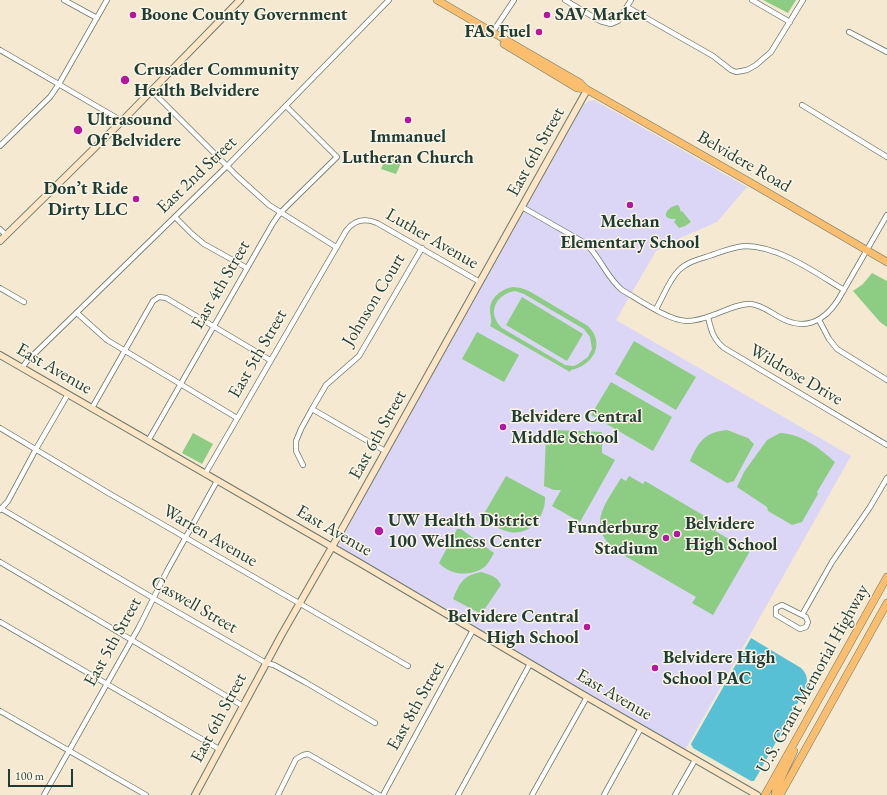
<!DOCTYPE html>
<html>
<head>
<meta charset="utf-8">
<style>
  body { margin:0 }
  #map { position:relative; width:887px; height:795px; overflow:hidden; background:#f5e9d1; font-family:"EB Garamond",serif }
  canvas { display:block }
  .scale { position:absolute; left:8px; top:769px; width:65px; height:18px; box-sizing:border-box; border:2px solid #1f3d34; border-top:0; padding-left:5px; font-size:12px; line-height:14px; white-space:nowrap; color:#1f3d34; -webkit-text-stroke:3px #fcf5e5; paint-order:stroke }
</style>
</head>
<body>
<div id="map">
<canvas width="887" height="795"></canvas>
<div class="scale">100 m</div>
</div>
<script>
const g = document.querySelector('canvas').getContext('2d');
g.lineJoin = 'round';
function paint(path, color) {
  g.fillStyle = color;
  g.fill(path, 'evenodd');
}
function strokePath(path, color, width, dash) {
  g.strokeStyle = color;
  g.lineWidth = width;
  g.lineCap = dash ? 'butt' : 'round';
  g.setLineDash(dash || []);
  g.stroke(path);
}
function write(font, color, halo, rows, align = 'center') {
  g.font = font + ' "EB Garamond",serif';
  g.lineWidth = 3;
  g.setLineDash([]);
  g.textBaseline = 'middle';
  g.strokeStyle = halo;
  g.fillStyle = color;
  for (const [text, x, y, turn = 0] of rows) {
    g.save();
    g.translate(x, y);
    g.rotate((+turn || 0) * Math.PI / 180);
    g.textAlign = isNaN(turn) ? turn : align;
    if (halo) g.strokeText(text, 0, 0);
    g.fillText(text, 0, 0);
    g.restore();
  }
}
paint(new Path2D(`
  M594,100L747,187L717,222L680,238L656,251L616,320L851,456L685,750L342,550L339,544L361,503L583,106L588,101Z`), '#dcd6f6');
paint(new Path2D(`
  M763,0H796L788,13Z
  M386,157L402,161L396,174L381,169Z
  M677,205L679,206L681,212L682,211L691,222L685,226L679,228L674,222L676,219C660,220 665,208 677,205Z
  M872,273L887,281V327L880,322L853,291L863,284Z
  M513,287L521,288L529,291L588,326C606,344 593,365 571,370L570,372L490,326C493,320 490,317 490,310C490,298 501,289 513,287ZM515,291L524,294L584,329L590,337L592,349L588,357L578,364L574,366L565,365L502,328C486,313 496,294 515,291Z
  M522,297L583,334L567,361L506,325Z
  M477,332L519,355L504,382L462,359Z
  M634,341L696,377L676,410L615,374Z
  M611,382L672,417L653,451L591,415Z
  M552,430L602,432V453L615,460L580,522L552,506L561,490H554L544,486L546,436Z
  M727,430L748,438L754,444L734,481L727,483L690,461C698,442 705,432 727,430Z
  M193,433L213,444L202,464L182,453Z
  M780,433C802,434 819,448 835,462L817,492L818,494L802,522L792,525L768,511L767,507L737,487L744,472L767,440Z
  M506,476L545,497C546,516 530,536 510,532C499,530 491,524 482,517Z
  M629,476L643,484L645,481L713,521L719,524L715,531L750,551L713,615L692,603L696,597L613,549V548C586,524 607,502 621,478L626,481Z
  M457,529H461L494,553C491,558 488,565 483,568C469,577 450,575 439,563Z
  M481,572C490,575 497,576 501,585L482,613H479L453,599C460,582 463,576 481,572Z`), '#8ccc83');
paint(new Path2D(`
  M751,638L801,668C808,675 808,680 805,690L757,776L754,781H751L693,748L691,744Z`), '#58c0d5');
const street = new Path2D(`
  M64,0L97,18
  M565,0L600,21L611,24L618,21L631,0
  M752,0L790,22
  M627,7L713,56L731,70L736,72L747,70L756,65L771,52L803,0
  M849,32L887,52
  M492,33L514,0
  M0,50L122,121
  M152,91L238,177L269,205L336,247
  M802,105L887,157
  M0,146L50,97L59,84L107,0
  M522,207L585,243C600,256 606,277 622,290C638,299 669,321 687,321C695,321 705,318 713,315C725,311 739,303 751,304C761,305 770,312 779,317C803,331 823,323 838,300L887,215
  M175,217L192,234L204,244L247,268
  M0,229L6,235
  M0,288L24,302
  M656,309C663,297 669,280 679,270C687,262 699,259 709,256C721,252 732,247 745,246C779,246 816,273 844,290
  M77,313L107,340L237,418
  M708,317C711,330 713,339 724,348L887,445
  M819,320L829,339L837,349L887,380
  M22,368L27,361L227,166L389,0
  M92,408L153,301L159,297L166,298L270,360
  M312,409L385,451
  M0,428L110,494L408,666
  M148,441L273,223L280,213L337,157L286,106
  M303,465L296,451V441L301,429L312,409L326,385L359,356L422,248
  M205,474L346,231C354,220 365,218 377,223L480,282
  M0,508L153,598L266,663L274,665L305,682L375,723
  M0,510L8,501L36,449L68,394
  M0,562L243,706
  M782,605L806,617L808,622L806,627L800,629L776,615V608Z
  M802,615L832,562L870,507L887,478
  M0,622L219,749
  M0,711L146,795
  M44,795L139,627L167,571L217,481
  M278,795L296,759L303,755L308,754L379,795
  M383,795L473,630
  M458,795L530,664
  M532,795L587,697
  M604,795L641,728
  M675,795L695,760`);
const secondary = new Path2D(`
  M0,241L122,121L240,0
  M0,355L360,563L587,697L757,795
  M195,795L282,634L332,547L587,90`);
const primary = new Path2D(`
  M437,0L580,83L586,89L753,184L887,262
  M504,44L577,88L586,89
  M765,795L887,577
  M775,795L776,789L794,751
  M780,795L887,603`);
strokePath(street, '#6a796b', 6);
strokePath(secondary, '#6a796b', 8);
strokePath(primary, '#6a796b', 8);
strokePath(street, '#fff', 4.5);
strokePath(secondary, '#fde5c5', 6);
strokePath(primary, '#fabe6e', 7);
for (const [x, y, r, color] of [
  [133,15,4,"#b5179e"],
  [547,15,4,"#b5179e"],
  [539,32,4,"#b5179e"],
  [125,80,5,"#b5179e"],
  [408,120,4,"#b5179e"],
  [78,130,5,"#b5179e"],
  [136,199,4,"#b5179e"],
  [630,205,4,"#b5179e"],
  [503,427,4,"#b5179e"],
  [379,531,5,"#b5179e"],
  [677,534,4,"#b5179e"],
  [666,538,4,"#b5179e"],
  [587,627,4,"#b5179e"],
  [655,668,4,"#b5179e"]
]) {
  const dot = new Path2D();
  dot.arc(x, y, r, 0, 2 * Math.PI);
  g.fillStyle = color;
  g.fill(dot);
  strokePath(dot, '#fcf5e5', 1.5);
}
write('bold 18px', '#1f3d34', '#fcf5e5', [
  ["Boone County Government",141,15],
  ["SAV Market",555,15],
  ["FAS Fuel",531,32,"right"],
  ["Crusader Community",134,70],
  ["Health Belvidere",134,91],
  ["Ultrasound",87,120],
  ["Of Belvidere",87,141],
  ["Immanuel",408,137,"center"],
  ["Lutheran Church",408,158,"center"],
  ["Don’t Ride",128,189,"right"],
  ["Dirty LLC",128,210,"right"],
  ["Meehan",630,222,"center"],
  ["Elementary School",630,243,"center"],
  ["Belvidere Central",511,417],
  ["Middle School",511,438],
  ["UW Health District",388,521],
  ["100 Wellness Center",388,542],
  ["Belvidere",685,524],
  ["High School",685,545],
  ["Funderburg",658,528,"right"],
  ["Stadium",658,549,"right"],
  ["Belvidere Central",579,617,"right"],
  ["High School",579,638,"right"],
  ["Belvidere High",663,658],
  ["School PAC",663,679]
], 'left');
write('18px', '#1f3d34', '#fcf5e5', [
  ["East 6th Street",536,152,-61],
  ["Belvidere Road",744,162,30],
  ["East 2nd Street",197,175,-44],
  ["Luther Avenue",432,239,30],
  ["East 4th Street",221,285,-60],
  ["Johnson Court",374,300,-59],
  ["East 5th Street",258,354,-60],
  ["East Avenue",54,369,30],
  ["Wildrose Drive",796,375,30],
  ["East 6th Street",378,435,-61],
  ["East Avenue",334,531,30],
  ["Warren Avenue",210,536,30],
  ["Caswell Street",194,605,30],
  ["East 5th Street",113,642,-61],
  ["U.S. Grant Memorial Highway",813,679,-61],
  ["East Avenue",614,695,30],
  ["East 8th Street",416,706,-61],
  ["East 6th Street",219,718,-62]
]);
</script>
</body>
</html>
